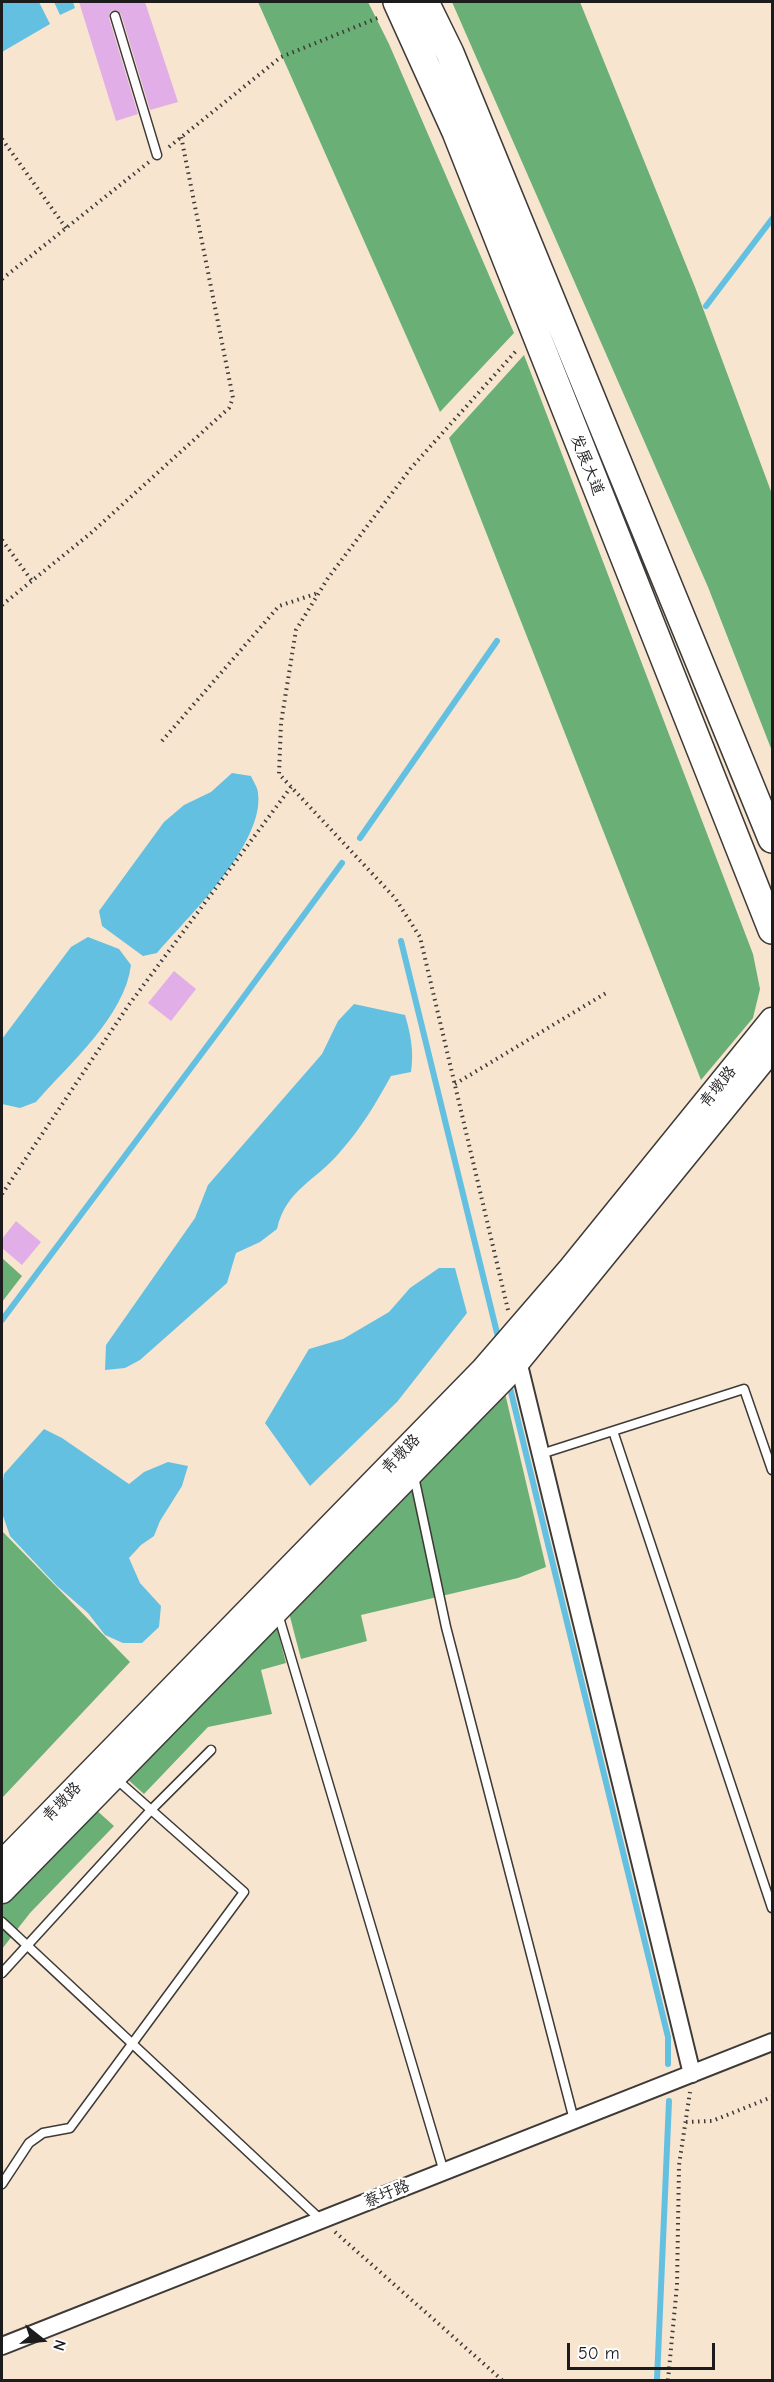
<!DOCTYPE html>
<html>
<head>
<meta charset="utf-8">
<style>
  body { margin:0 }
  #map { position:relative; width:774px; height:2382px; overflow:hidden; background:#f7e5d0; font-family:"Comic Neue",sans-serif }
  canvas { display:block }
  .frame { position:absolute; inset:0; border:3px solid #1c1c1c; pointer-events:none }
  .north { position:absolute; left:12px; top:2310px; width:60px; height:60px; -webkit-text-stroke:4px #fff; paint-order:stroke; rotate:107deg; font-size:16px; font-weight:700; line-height:24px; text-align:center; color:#1c1c1c }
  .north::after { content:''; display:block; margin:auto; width:21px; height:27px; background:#1c1c1c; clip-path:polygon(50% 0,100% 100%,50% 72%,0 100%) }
  .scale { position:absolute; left:567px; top:2343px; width:148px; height:27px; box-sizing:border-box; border:3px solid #1c1c1c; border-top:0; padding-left:8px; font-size:18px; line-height:21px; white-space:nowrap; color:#1c1c1c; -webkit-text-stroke:4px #fff; paint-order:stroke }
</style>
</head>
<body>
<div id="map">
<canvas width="774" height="2382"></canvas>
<div class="frame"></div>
<div class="north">N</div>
<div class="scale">50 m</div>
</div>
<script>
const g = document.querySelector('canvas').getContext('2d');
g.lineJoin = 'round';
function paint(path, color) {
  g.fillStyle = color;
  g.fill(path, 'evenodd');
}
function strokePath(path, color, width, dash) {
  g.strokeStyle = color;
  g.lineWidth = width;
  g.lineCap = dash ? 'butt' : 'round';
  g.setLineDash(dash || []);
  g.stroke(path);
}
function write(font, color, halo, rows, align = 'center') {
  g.font = font + ' "Comic Neue","LXGW WenKai TC",sans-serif';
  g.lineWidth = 5;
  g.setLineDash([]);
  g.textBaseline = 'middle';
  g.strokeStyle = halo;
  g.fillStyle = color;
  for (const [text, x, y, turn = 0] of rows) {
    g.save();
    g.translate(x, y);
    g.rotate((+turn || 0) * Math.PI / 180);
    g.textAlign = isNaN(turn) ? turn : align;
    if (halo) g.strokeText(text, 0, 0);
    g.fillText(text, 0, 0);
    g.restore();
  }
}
paint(new Path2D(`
  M258,2H368L389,44L514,333L440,412Z
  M452,2H580L695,287L772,494V751L708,587Z
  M524,355L753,954L760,989L753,1018L701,1080L449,438Z
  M2,1258L22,1276L2,1302Z
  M504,1389L546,1567L518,1578L361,1615L367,1641L301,1659L288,1609Z
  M2,1531L130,1662L2,1798Z
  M276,1624L286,1663L261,1670L272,1714L208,1727L144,1794L125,1777Z
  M94,1808L114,1826L30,1913L2,1949V1905Z`), '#6ab076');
paint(new Path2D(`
  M2,2H39L50,24L2,52Z
  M54,2H73L75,8L60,15Z
  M232,773L251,776C253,781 258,788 258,793C265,843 188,917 157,953L143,956L102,926L99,911L164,822L184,805L211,792Z
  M88,937L119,949L131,965C125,1016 69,1064 36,1102L20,1108L2,1104V1039L71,947Z
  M354,1004L405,1015C411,1035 414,1052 411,1072L391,1076C375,1105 362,1127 340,1152C316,1181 286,1189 277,1229L260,1242L236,1253L227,1283L140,1360L125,1368L105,1370L106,1345L195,1218L208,1185L322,1054L338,1021Z
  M439,1268H455L467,1313L397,1402L310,1486L265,1423L309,1349L343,1339L389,1312L410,1288Z
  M44,1429L62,1438L129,1484L144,1472L168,1462L188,1466L182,1486L160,1521L154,1536L141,1545L129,1558L140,1583L161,1606L159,1627L142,1643H123L105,1635L88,1613L57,1586L10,1536L2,1513V1488L4,1474Z`), '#63c0e1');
strokePath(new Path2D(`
  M706,306L772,219
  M360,838L497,641
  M401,941L498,1337
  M2,1320L223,1025L342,863
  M510,1388L668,2037V2064
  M657,2380L669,2101`), '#63c0e1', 6);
paint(new Path2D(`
  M79,2H145L178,102L150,110L121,14L114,10L110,12L109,18L138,114L116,121Z
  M174,971L196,989L171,1021L148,1003Z
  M16,1221L41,1242L22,1265L2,1248V1239Z`), '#e1aee7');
const lane = new Path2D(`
  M115,16L157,155
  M613,1431L772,1908
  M541,1454L744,1389L772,1470
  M412,1477L415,1481L446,1627L574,2120
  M278,1614L444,2172
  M2,1922L321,2220
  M2,1973L151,1810L211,1750
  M2,2184L29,2143L43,2133L70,2128L244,1892L115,1778`);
const street = new Path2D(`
  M518,1361L692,2074
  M2,2346L772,2042`);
const secondary = new Path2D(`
  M2,1863L482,1371L571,1268L772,1020
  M2,1891L506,1376L772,1049`);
const primary = new Path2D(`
  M397,2L456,132L772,930
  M425,2L450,53L772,839`);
strokePath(lane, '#3d3a37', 11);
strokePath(street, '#3d3a37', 20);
strokePath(secondary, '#3d3a37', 27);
strokePath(primary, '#3d3a37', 30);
strokePath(new Path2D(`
  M2,139L66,228
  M169,147L281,57L380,17
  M2,279L149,162
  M2,540L32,581
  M2,605L91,533L229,408L233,398L181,136
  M162,741L279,606L318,593
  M455,1084L606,993
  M2,1194L128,1006L291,787
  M508,1310L420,937L395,898L279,774L281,723L296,630L328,578L411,468L517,350
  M686,2122L712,2121L772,2097
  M335,2232L502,2380
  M668,2380L677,2285L679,2165L690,2092`), '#3d3a37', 4, [1.5, 4.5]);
strokePath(lane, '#fff', 8);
strokePath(street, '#fff', 16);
strokePath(secondary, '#fff', 24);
strokePath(primary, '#fff', 27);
write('16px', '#1c1c1c', '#fff', [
  ["发展大道",587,465,68],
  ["青墩路",718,1087,-51],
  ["青墩路",401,1454,-46],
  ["青墩路",62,1802,-46],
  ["蔡圩路",387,2194,-22]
]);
</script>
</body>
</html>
